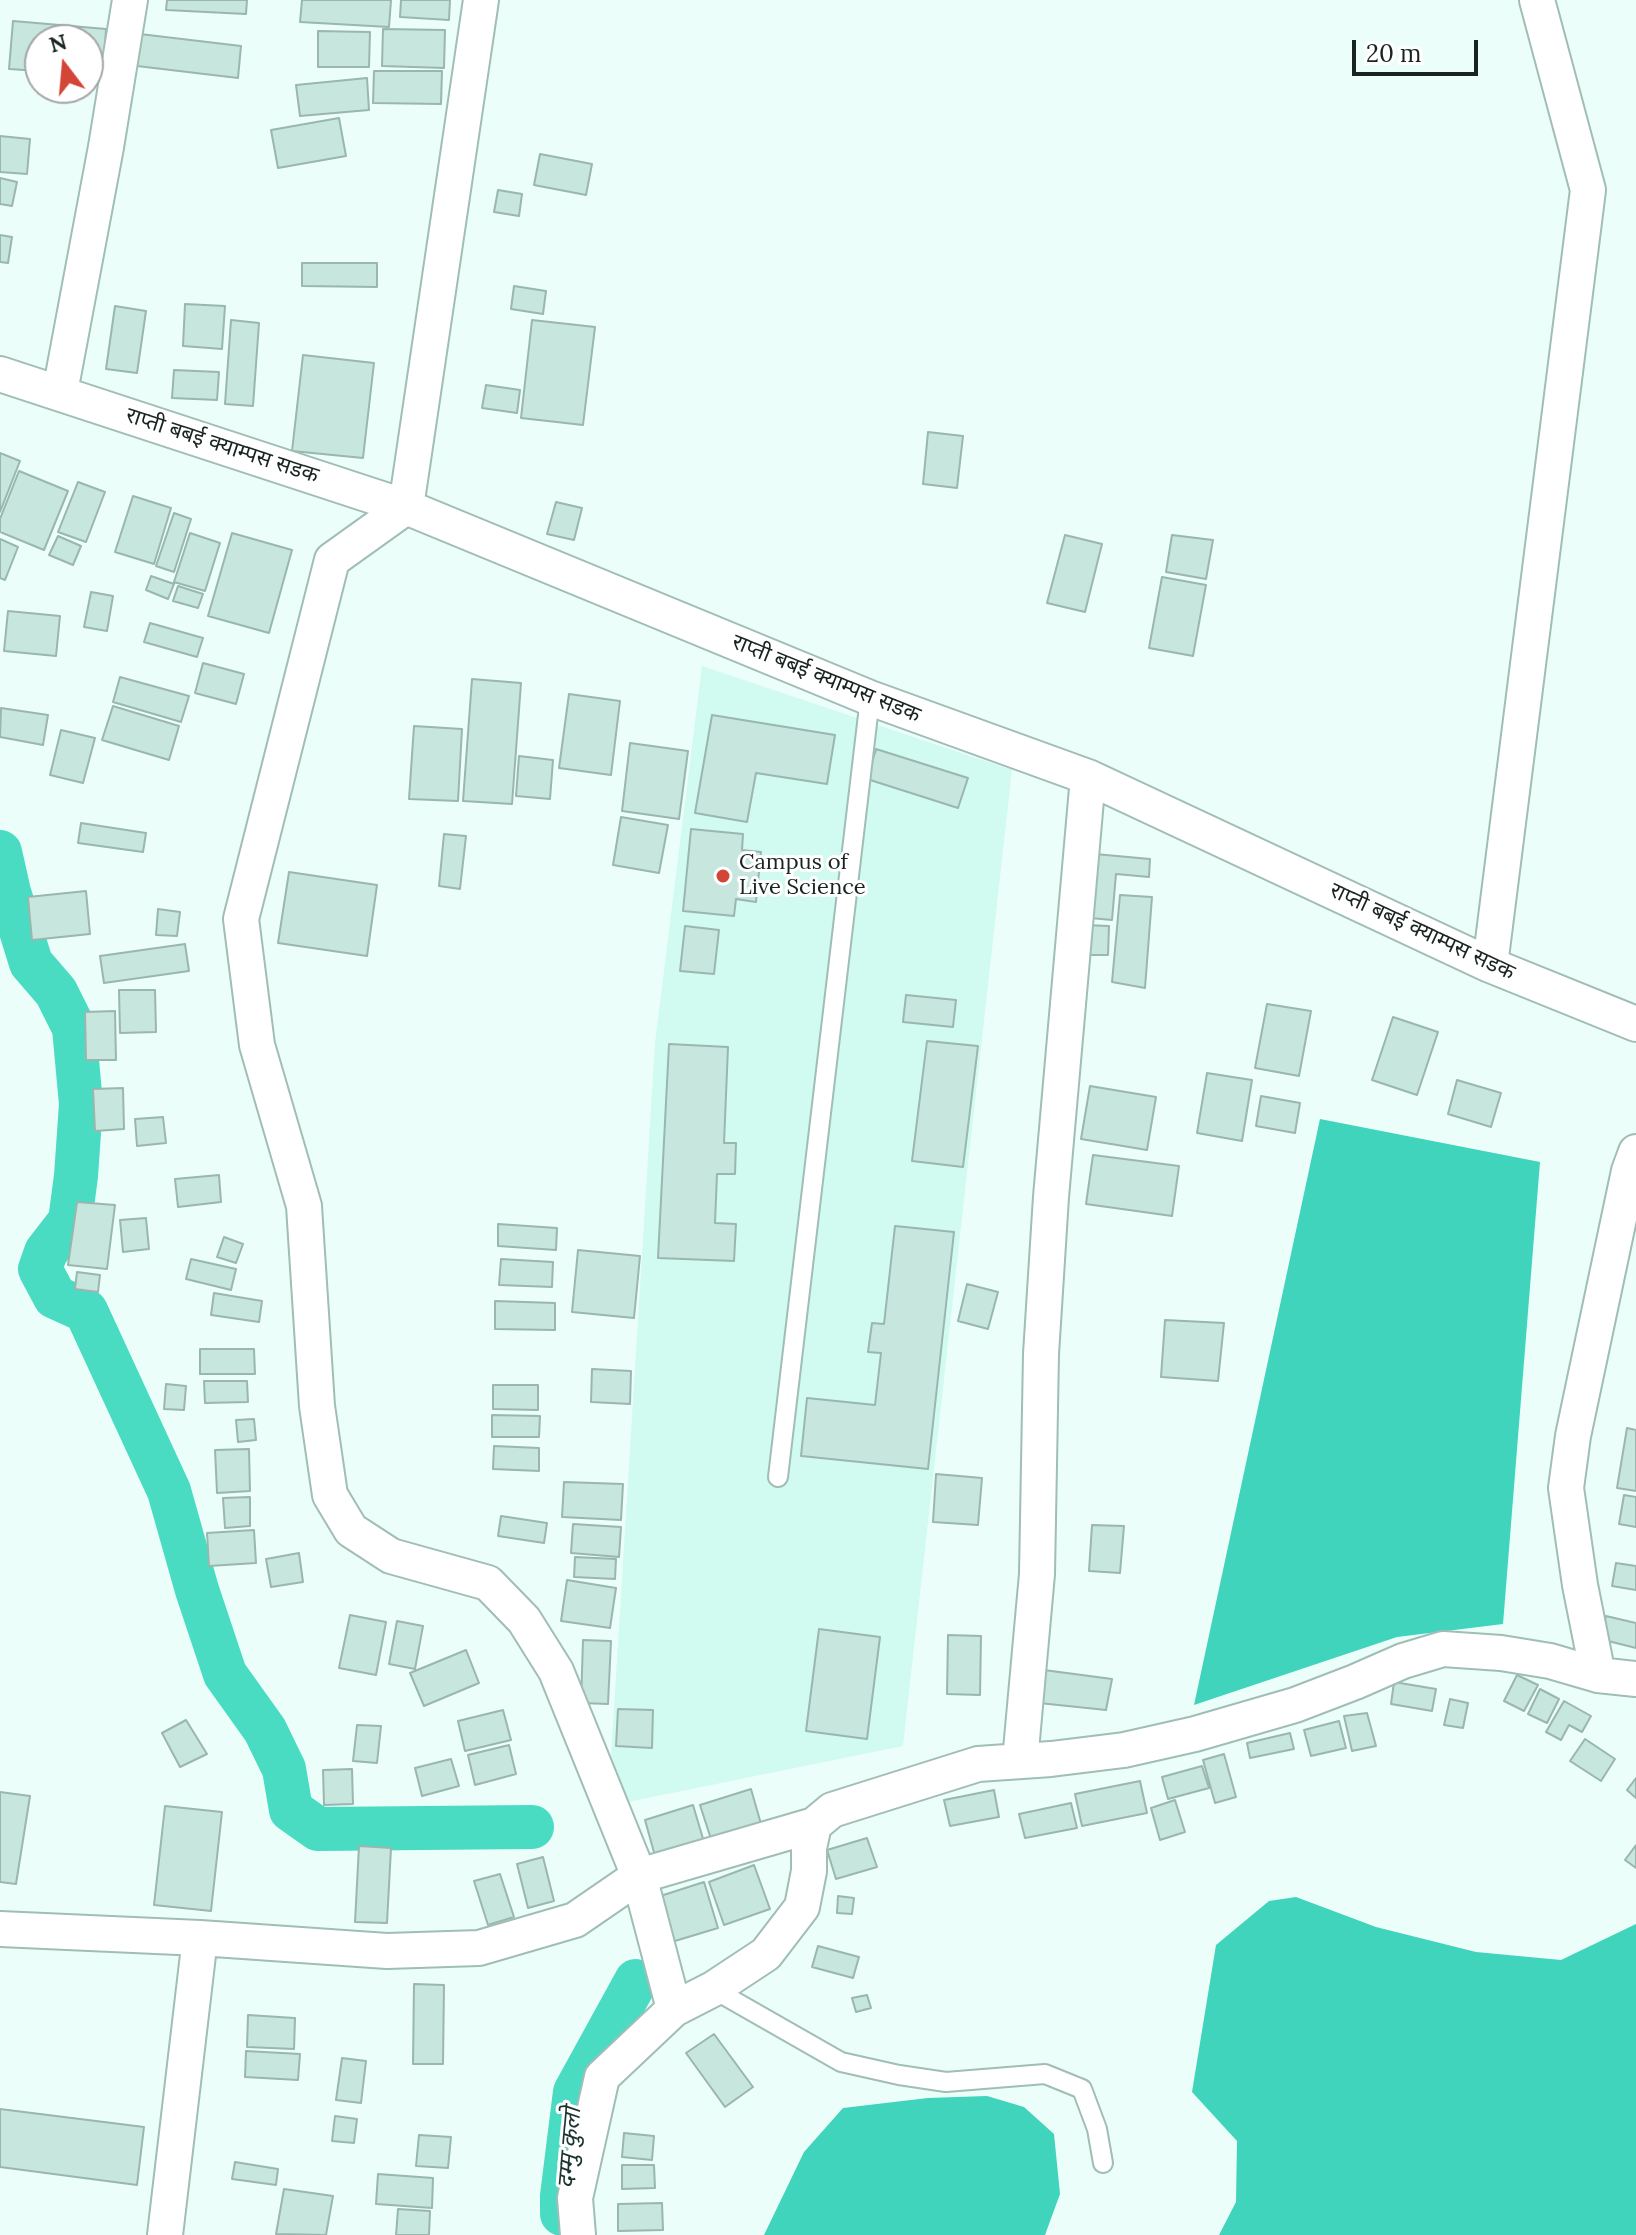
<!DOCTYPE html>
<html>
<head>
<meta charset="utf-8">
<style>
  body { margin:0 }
  #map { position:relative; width:1636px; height:2235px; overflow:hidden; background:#ecfefa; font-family:Lora,serif }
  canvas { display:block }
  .north { position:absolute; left:24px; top:24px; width:80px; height:80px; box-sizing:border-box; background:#fff; border:2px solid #a3a7a6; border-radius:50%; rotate:344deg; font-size:22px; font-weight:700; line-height:32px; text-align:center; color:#192421 }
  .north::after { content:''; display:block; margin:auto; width:28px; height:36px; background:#d24537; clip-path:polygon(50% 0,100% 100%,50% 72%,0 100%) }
  .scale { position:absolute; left:1352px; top:40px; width:126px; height:36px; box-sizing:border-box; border:4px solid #192421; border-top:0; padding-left:10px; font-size:24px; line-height:28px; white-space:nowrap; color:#192421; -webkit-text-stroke:6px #fff; paint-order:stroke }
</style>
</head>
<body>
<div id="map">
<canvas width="1636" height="2235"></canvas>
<div class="north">N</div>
<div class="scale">20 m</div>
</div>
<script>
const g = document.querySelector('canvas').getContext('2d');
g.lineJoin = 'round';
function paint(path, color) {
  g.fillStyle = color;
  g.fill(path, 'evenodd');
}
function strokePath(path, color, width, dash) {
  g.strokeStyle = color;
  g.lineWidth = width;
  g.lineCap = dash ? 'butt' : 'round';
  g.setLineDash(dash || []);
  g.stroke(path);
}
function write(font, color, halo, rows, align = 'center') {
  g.font = font + ' Lora,"Noto Sans Devanagari",serif';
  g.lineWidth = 6;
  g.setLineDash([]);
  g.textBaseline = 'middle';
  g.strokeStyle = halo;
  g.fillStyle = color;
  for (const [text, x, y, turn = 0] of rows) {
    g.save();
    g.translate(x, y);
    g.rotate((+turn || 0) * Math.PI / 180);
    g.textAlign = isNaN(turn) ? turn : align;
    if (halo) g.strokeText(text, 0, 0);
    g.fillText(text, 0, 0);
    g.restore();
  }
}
paint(new Path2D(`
  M702,666L1012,770L903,1746L608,1806L655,1043Z`), '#d1faf0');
paint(new Path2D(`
  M1320,1119L1540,1162L1503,1624L1397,1637L1194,1705Z
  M1296,1897L1376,1927L1476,1952L1561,1960L1636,1924V2235H1219L1236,2202L1237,2141L1192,2092L1216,1945L1269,1901Z
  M987,2096L1024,2107L1054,2134L1060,2194L1045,2235H764L804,2152L843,2108L928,2098Z`), '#3fd4bb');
strokePath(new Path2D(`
  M0,852L9,892L31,963L56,992L74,1028L81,1104L76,1176L70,1221L46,1252L40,1269L55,1297L86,1311L169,1491L197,1590L225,1674L265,1730L284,1769L291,1810L318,1829L532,1827
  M562,2214V2196L575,2092L636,1981`), '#4adcc3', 44);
const building = new Path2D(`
  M167,0H247L246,14L166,10Z
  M302,0H391L389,27L300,22Z
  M401,0H450L449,20L400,17Z
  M13,21L106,29L103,77L88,75V40H40V71L9,69Z
  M383,29L445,30L444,68L382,66Z
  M318,31L370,32L369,67H318Z
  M140,34L241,46L238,78L137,66Z
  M374,71H442L441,104L373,103Z
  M367,78L369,110L300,116L296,85Z
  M339,118L346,156L278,168L271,130Z
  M0,136L30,139L27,174L0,172Z
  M540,154L592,164L586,195L534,185Z
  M0,178L17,182L12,206L0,204Z
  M498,190L522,194L519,216L494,212Z
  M0,235L12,237L8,263L0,262Z
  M302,263H377V287L302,286Z
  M514,286L546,291L543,314L511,309Z
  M185,304L225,306L222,349L183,346Z
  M115,306L146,311L137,373L106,369Z
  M231,320L259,323L253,406L225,404Z
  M532,320L595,327L583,425L521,418Z
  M303,355L374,363L363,458L292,451Z
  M174,370L219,372L217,400L172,398Z
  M486,385L520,390L517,413L482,408Z
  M928,432L963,436L957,488L923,484Z
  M0,453L20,461L0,512Z
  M19,471L68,491L44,550L0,532V519Z
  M78,482L105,492L86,542L58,532Z
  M133,496L171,508L154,564L115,552Z
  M556,502L582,508L574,540L547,534Z
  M174,513L191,519L174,572L156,566Z
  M190,533L220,543L205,591L174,582Z
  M232,533L292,550L269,633L208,616Z
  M1065,535L1102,544L1085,612L1047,603Z
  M1172,535L1213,540L1206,579L1166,572Z
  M58,536L81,546L73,565L49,555Z
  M0,539L18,547L5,580L0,578Z
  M151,576L174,584L168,599L146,590Z
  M1162,577L1206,585L1193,656L1149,648Z
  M178,586L203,594L198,608L173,601Z
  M91,592L113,596L107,631L84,627Z
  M8,611L60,616L56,656L4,651Z
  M150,623L203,638L197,657L144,642Z
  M203,663L244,674L236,704L195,693Z
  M120,677L189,696L181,722L113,702Z
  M472,679L521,683L512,804L463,801Z
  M569,694L620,701L611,775L559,768Z
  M113,706L179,726L169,760L102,740Z
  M1,708L48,715L43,745L0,737Z
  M712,715L835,735L827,784L756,773L747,822L695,813Z
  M414,726L462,729L458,801L409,799Z
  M61,730L95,738L83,783L50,775Z
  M630,743L688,751L679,819L622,811Z
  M876,749L968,778L958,808L867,779Z
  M519,756L553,760L550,799L516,796Z
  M621,817L668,825L659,873L613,865Z
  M81,823L146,833L143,852L78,843Z
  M691,829L743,834L742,850L761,852L756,902L736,899L734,916L683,911Z
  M444,834L466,836L460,889L439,886Z
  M1095,854L1150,859L1149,877L1116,874L1112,920L1090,918Z
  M289,872L377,885L367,956L278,943Z
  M86,891L90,934L32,940L28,897Z
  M1120,895L1152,897L1145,988L1112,982Z
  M158,909L180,912L177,936L156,935Z
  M1085,925L1109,926L1108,955H1085Z
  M685,926L719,930L714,974L680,971Z
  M185,944L189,971L104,983L100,956Z
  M119,990H155L156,1032L120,1033Z
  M906,995L956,1000L953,1027L903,1022Z
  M1267,1004L1311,1011L1299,1076L1255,1068Z
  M115,1011L116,1060H86L85,1012Z
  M1393,1017L1438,1032L1417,1095L1372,1080Z
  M927,1041L978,1046L963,1167L912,1161Z
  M669,1044L728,1047L724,1143H736L735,1174H717L715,1223L736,1224L734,1261L658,1258Z
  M1207,1073L1252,1080L1242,1141L1197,1133Z
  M1457,1080L1501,1093L1491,1127L1448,1114Z
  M1090,1086L1156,1097L1147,1150L1081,1139Z
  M123,1088L124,1129L95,1131L93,1089Z
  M1261,1096L1300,1103L1295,1133L1256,1126Z
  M163,1117L166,1143L137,1146L135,1119Z
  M1093,1155L1179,1166L1172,1216L1086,1204Z
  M219,1175L221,1202L178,1207L175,1179Z
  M77,1202L115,1205L107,1269L68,1265Z
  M146,1218L149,1249L123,1252L120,1220Z
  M498,1224L557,1228L556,1250L498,1246Z
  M895,1226L954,1232L928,1469L801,1456L807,1398L875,1405L881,1353L868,1352L872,1323L884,1324Z
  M224,1237L243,1244L236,1263L217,1257Z
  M578,1250L640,1256L634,1318L572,1312Z
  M191,1259L236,1269L231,1290L186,1279Z
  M501,1259L553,1262L552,1287L499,1285Z
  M77,1272L100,1275L98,1292L75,1289Z
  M967,1284L998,1292L988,1329L958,1321Z
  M214,1293L262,1301L259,1322L211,1315Z
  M495,1301L555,1303V1330L495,1329Z
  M1165,1320L1224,1323L1218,1381L1161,1377Z
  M200,1349H254L255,1374H200Z
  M592,1369L631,1371L630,1404L591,1402Z
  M204,1381H247L248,1402L205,1403Z
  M166,1384L186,1386L184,1410L164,1409Z
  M493,1385H538V1410L493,1409Z
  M492,1415L540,1416L539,1437H492Z
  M254,1419L256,1440L238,1442L236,1420Z
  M1627,1428L1636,1430V1491L1617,1488Z
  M494,1446L539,1448V1471L493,1469Z
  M249,1449L250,1491L217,1493L215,1450Z
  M936,1474L982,1478L978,1525L933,1522Z
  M564,1482L623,1484L621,1520L562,1517Z
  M1624,1495L1636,1497V1527L1619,1524Z
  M250,1497V1526L225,1528L223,1498Z
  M501,1516L547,1523L544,1543L498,1536Z
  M573,1524L621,1527L619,1557L571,1553Z
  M1092,1525L1124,1526L1120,1573L1089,1571Z
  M254,1530L256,1563L209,1566L207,1533Z
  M299,1553L303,1582L271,1587L266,1559Z
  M575,1557L616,1559L615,1579L574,1577Z
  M1616,1563L1636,1566V1590L1612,1586Z
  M567,1580L616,1588L610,1628L561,1621Z
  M350,1615L386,1622L376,1675L339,1668Z
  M1606,1616L1636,1623V1648L1600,1639Z
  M397,1621L423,1626L415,1669L389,1664Z
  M819,1629L880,1637L867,1739L806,1731Z
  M948,1635L981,1636L980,1695L947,1694Z
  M583,1640L611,1641L608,1704L581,1703Z
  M466,1650L479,1683L424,1706L410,1673Z
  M1044,1670L1112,1679L1106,1710L1039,1703Z
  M1517,1675L1538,1685L1524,1711L1504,1701Z
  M1394,1682L1436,1689L1432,1711L1391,1704Z
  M1540,1689L1559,1699L1547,1723L1528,1714Z
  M1450,1699L1468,1703L1463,1728L1444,1725Z
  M1564,1701L1591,1716L1582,1732L1569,1725L1561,1740L1546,1732Z
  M618,1709L653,1710L652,1748L616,1746Z
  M503,1710L511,1740L465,1751L458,1721Z
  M1367,1713L1376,1746L1352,1751L1344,1716Z
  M186,1720L207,1754L180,1767L162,1733Z
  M1339,1721L1346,1748L1311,1756L1304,1730Z
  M357,1725L381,1726L377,1763L353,1761Z
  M1290,1733L1294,1749L1250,1758L1247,1743Z
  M1585,1739L1615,1759L1601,1781L1570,1761Z
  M509,1745L516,1774L475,1785L468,1755Z
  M1224,1754L1236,1797L1215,1803L1203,1760Z
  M451,1759L459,1786L422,1796L415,1768Z
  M1202,1766L1209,1788L1168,1799L1162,1777Z
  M352,1769L353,1804L324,1805L323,1770Z
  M1636,1778V1798L1627,1790Z
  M1140,1781L1147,1813L1082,1826L1075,1794Z
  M751,1789L761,1824L711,1839L700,1805Z
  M994,1790L999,1817L950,1826L944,1800Z
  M0,1792L30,1796L16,1884L0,1882Z
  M1175,1800L1185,1832L1160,1840L1151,1808Z
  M1071,1803L1077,1828L1025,1838L1019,1814Z
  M693,1805L704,1842L655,1856L645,1820Z
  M165,1806L222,1812L211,1911L154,1905Z
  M867,1838L877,1867L836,1879L827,1850Z
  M1636,1845V1868L1625,1860Z
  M359,1846L391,1848L387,1923L355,1922Z
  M543,1857L554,1901L528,1908L517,1864Z
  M754,1865L770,1909L724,1925L709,1882Z
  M500,1874L514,1917L488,1925L474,1881Z
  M704,1882L718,1928L665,1944L651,1899Z
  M838,1896L854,1898L852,1914L837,1913Z
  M818,1946L859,1957L853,1978L812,1967Z
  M414,1984L444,1985L443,2064H413Z
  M867,1995L871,2008L856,2012L852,1998Z
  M248,2015L295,2018L294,2049L247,2047Z
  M714,2034L753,2087L725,2107L686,2053Z
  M246,2051L300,2054L298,2080L245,2077Z
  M342,2058L366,2061L361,2103L336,2100Z
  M0,2109L144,2127L137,2185L0,2167Z
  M335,2116L357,2119L354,2143L332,2141Z
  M624,2133L654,2136L652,2160L622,2157Z
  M419,2135L451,2137L448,2168L416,2166Z
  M235,2162L278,2169L276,2185L232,2179Z
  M622,2165H654L655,2188L622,2189Z
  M378,2174L433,2178L432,2208L376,2204Z
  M284,2189L333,2196L326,2235L276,2234Z
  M662,2203L663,2230L618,2231V2204Z
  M398,2209L430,2211L429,2235H396Z`);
paint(building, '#c7e6de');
strokePath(building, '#99b6af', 2);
const lane = new Path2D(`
  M778,1477L870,698
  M713,1989L841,2062L899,2075L946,2082L1045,2074L1082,2089L1097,2129L1103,2163`);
const street = new Path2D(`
  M481,0L406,507L332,560L241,919L257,1045L304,1206L317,1406L330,1495L351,1530L391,1556L488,1583L524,1620L556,1671L639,1876L674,2009
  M0,374L406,507L870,698L1088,777L1490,965L1636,1024
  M60,392L106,147L130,0
  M1490,965L1588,190L1537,0
  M1598,1675L1580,1585L1566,1488L1573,1436L1629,1171L1636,1152
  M1020,1761L1037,1574L1041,1354L1051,1197L1088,777
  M0,1929L200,1938L387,1951L479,1948L575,1920L639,1876L814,1825
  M165,2235L200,1938
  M578,2235L575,2198L602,2077L674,2009L713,1989L766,1954L802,1907L809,1871V1848L814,1825L832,1810L978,1764L1051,1759L1124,1750L1195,1734L1295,1705L1355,1682L1403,1661L1443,1649L1501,1653L1550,1661L1598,1675L1636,1679`);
strokePath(lane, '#a0bdb6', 22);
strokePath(street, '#a0bdb6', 38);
strokePath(lane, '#fff', 18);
strokePath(street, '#fff', 34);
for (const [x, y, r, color] of [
  [723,876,8,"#d24537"]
]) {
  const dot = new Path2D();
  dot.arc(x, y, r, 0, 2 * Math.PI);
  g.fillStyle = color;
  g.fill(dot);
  strokePath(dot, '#fff', 3);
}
write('22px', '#192421', '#fff', [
  ["राप्ती बबई क्याम्पस सडक",222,446,18],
  ["राप्ती बबई क्याम्पस सडक",826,679,22],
  ["राप्ती बबई क्याम्पस सडक",1422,932,25]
]);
write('22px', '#192421', '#fff', [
  ["Campus of",739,863],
  ["Live Science",739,888]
], 'left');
write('italic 24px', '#1c342f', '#fff', [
  ["दम्मु कुलो",570,2148,-85]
]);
</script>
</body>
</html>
